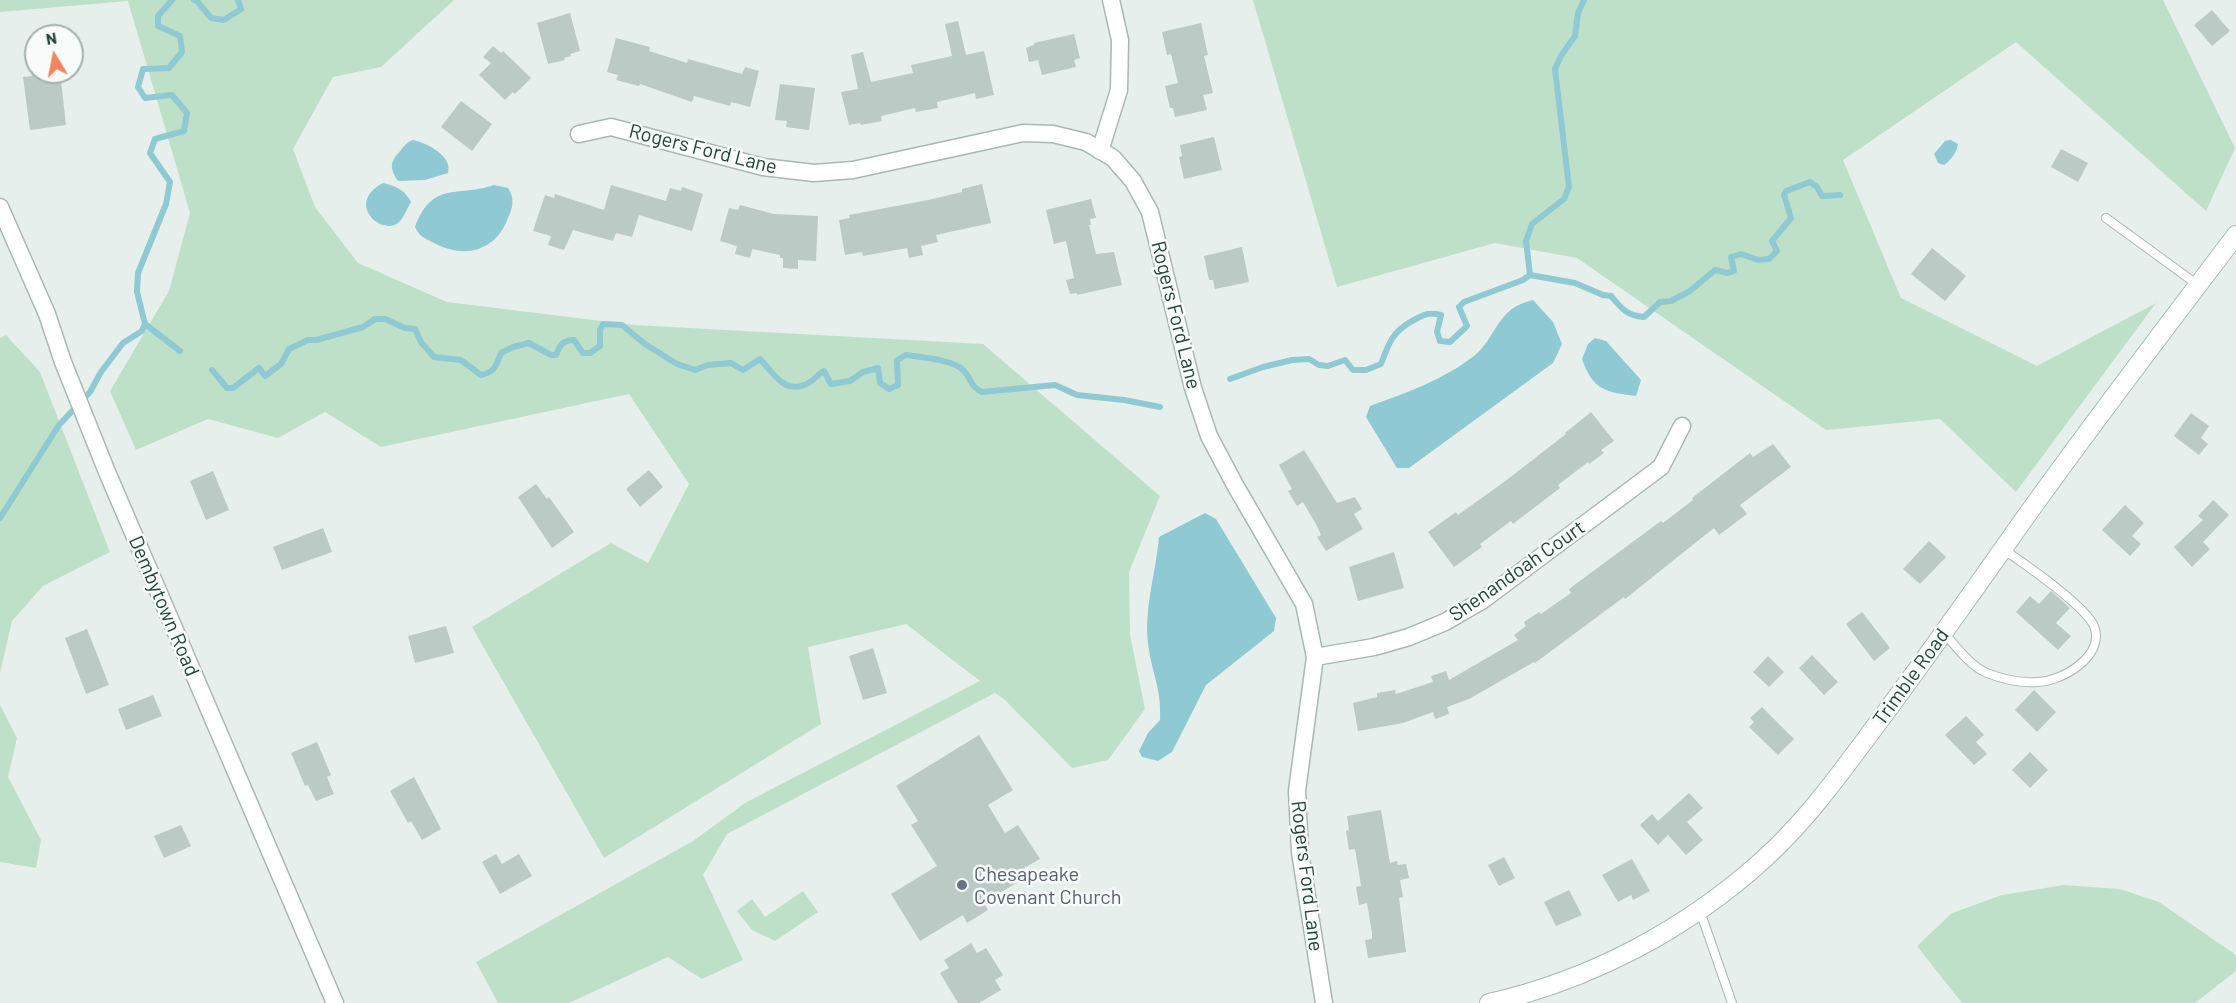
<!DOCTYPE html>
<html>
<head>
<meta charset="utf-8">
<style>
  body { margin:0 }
  #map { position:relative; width:2236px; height:1003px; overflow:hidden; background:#e6efeb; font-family:Barlow,sans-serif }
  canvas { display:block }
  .north { position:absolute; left:24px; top:24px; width:60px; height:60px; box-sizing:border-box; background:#f7fbf9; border:2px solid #a3b1ad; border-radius:50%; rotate:350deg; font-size:16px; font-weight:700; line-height:24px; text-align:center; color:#24423a }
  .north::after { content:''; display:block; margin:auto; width:21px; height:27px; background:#f4845f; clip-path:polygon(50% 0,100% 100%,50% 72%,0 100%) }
</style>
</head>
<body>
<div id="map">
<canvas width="2236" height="1003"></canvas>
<div class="north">N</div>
</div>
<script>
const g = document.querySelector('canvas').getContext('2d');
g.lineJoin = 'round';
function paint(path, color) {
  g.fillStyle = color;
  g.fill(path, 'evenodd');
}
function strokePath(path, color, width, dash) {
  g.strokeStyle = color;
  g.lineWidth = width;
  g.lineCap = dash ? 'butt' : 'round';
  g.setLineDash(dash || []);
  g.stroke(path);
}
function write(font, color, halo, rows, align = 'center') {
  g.font = font + ' Barlow,sans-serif';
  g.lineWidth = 5;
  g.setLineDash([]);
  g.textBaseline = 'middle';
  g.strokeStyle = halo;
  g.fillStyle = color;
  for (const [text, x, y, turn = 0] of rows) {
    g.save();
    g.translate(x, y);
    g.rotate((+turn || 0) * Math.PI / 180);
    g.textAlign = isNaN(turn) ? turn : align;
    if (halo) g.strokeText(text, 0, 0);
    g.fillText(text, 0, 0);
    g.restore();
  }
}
paint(new Path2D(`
  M0,0H454L381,67L333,77L293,149L315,207L358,263L447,302L635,325L983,344L1160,496L1129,572L1130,635L1145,709L1108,760L1072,768L1005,700L995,693L727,834L703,875L743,960L702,979L668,957L569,1003H498L476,962L693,841L745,803L980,681L906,624L808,647L821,724L604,858L472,627L611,543L648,563L689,484L629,394L381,447L325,412L278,438L208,419L136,450L110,391L169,291L190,213L128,1L0,12Z
  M1253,0H2163L2235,148L2206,211L2016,42L1843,160L1901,298L2037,366L2156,303L2016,492L1940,419L1826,430L1577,258L1495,243L1337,287Z
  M6,335L40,372L110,552L43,586L12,621L0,673V338Z
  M0,705L17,738L8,777L41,840L36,868L0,862Z
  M2064,885L2120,889L2159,902L2236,955V971L2195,1003H1962L1917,946L1952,913L2002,895Z
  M803,891L818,912L775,941L752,930L737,911L752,899L765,917Z`), '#bfe0c8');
paint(new Path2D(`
  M413,140C427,143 453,156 448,173L425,180L398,181C389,167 390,162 401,150C405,145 407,142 413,140Z
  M1951,140L1958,144C1957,152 1951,160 1944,165L1938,163L1934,154L1945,141Z
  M383,183C396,186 405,190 411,202C407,208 404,218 398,223C381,236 345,203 383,183Z
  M494,185L508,188C515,199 513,207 508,218C495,253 462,259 432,242C424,238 419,236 415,227C433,180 456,198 494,185Z
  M1533,300L1553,322L1562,344L1553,363L1409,468H1397L1366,417L1370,406C1406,393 1443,380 1474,356C1498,336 1496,308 1533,300Z
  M1595,338L1606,341L1641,380L1636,396C1605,392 1593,390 1582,359L1588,344Z
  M1205,513L1216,519L1276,618L1274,631L1206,685L1172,752L1158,761L1142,757L1139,751L1148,733L1160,720C1162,689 1151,671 1148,643C1144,608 1156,572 1159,537Z`), '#8ec9d4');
strokePath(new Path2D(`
  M194,0L197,1L211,18L224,20L241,9L238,0
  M1530,275L1526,241L1532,224L1564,199L1569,187L1555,69L1561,56L1575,36L1578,13L1584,0
  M145,324L180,351
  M212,370L227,388H233L259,368L265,376L281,364L289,349L308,340H316L363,327L375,319H385L405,328L415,329L421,342L434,357L461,360L481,375C495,372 496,366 501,353L513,347L529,343L551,355H556C560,345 563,340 574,340L583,353H590L600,346V330L603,324L622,325L645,344L677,364L695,370L708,365L731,363L743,370L760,359C774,374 786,397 810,382C815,379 818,374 824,371L831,384L850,381L863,372L878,368L880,383L889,389L898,385L897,360L906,355C921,357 955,360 964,371C973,381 969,385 982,392L1055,385L1077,395L1124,400L1160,407
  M1230,379L1263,367L1292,360L1309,359L1319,365L1328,366L1345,360L1353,370H1366L1381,364C1389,342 1393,331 1414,320C1425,314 1429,312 1441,315L1437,332L1440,341L1450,342L1467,326L1459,307L1464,302L1523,280L1530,275L1575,283L1603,295L1611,296C1621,308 1627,316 1644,317L1660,302L1671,301L1690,291L1715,270L1728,273L1734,271L1731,257L1741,254L1758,260L1769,259L1777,251L1772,241L1791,218L1784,195L1786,191L1810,182L1817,187L1822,196L1840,195
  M0,518L59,425L90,392L101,372L123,343L142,331L145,324L137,292L138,273L166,204L170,182L150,153L155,139L184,131L187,113L172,95L145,98L138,87L143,69L169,68L182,52L180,36L158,26V16L172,0`), '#8ec9d4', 6);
paint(new Path2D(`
  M2212,10L2230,31L2212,46L2194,25Z
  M570,13L580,51L570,54L571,56L564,58L565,60L548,64L537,23Z
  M958,21L966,55L984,51L994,95L976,99L975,93L937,102L938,108L916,112L915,108L881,116L882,121L861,125L860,123L849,125L841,92L858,89L851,55L863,52L871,82L913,73L911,65L952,56L945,24Z
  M1201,23L1208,55L1204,56L1213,93L1203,95L1207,110L1175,117L1173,108H1170L1165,86L1178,83L1171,54L1167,55L1162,32Z
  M1074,34L1080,58L1074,60L1076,67L1042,75L1038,60L1029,62L1026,48L1034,45V43Z
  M616,38L650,47L649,51L687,63L688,59L742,74L745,67L759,71L750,107L731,102L730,106L694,96L692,102L640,84L639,86L616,80L618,75L607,72Z
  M493,46L501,53L503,51L531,78L515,94L513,92L505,100L479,75L491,63L483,57Z
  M31,72H60L66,125L30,130L23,77L32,76Z
  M780,84L815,88L809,130L786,127L787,121L775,120Z
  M461,101L492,124L472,151L441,127Z
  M1214,137L1222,170L1184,179L1179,157L1182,156L1180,145Z
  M2061,149L2088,163L2078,182L2051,167Z
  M982,184L991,223L936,235L938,242L921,246L923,255L909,258L907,248L863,256L862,252L845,255L839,220L850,218L849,215L928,200L962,192V189Z
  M611,185L666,201L670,188L681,191L682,187L703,194L692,231L639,215L632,237L616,233L613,241L573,230L564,250L548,245L551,236L533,231L545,195L554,198L555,194L604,210Z
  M1091,199L1096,218L1090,219L1091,225H1089L1096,254L1114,252L1122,285L1077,295V293L1070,294L1066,280L1074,278L1066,241L1054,244L1046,210Z
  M740,205L774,214L818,216L816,261L798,260V269L783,268V258H780V255L752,249L750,258L735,254L737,246L720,241L729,208L738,210Z
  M1242,247L1249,282L1215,289L1213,280H1209L1204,256Z
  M1932,248L1966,276L1945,301L1911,274Z
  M1591,412L1614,441L1601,450L1604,453L1589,464L1588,462L1558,485L1560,488L1513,524L1511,521L1480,544L1482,547L1454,567L1428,532L1456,512L1458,515L1504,482L1566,434L1565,433Z
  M2191,413L2209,426L2201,438L2208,444L2199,455L2174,436Z
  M1773,444L1791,467L1740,505L1747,514L1719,535L1714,528L1625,599L1624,597L1535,663L1534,662L1469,699L1447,707L1449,714L1435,719L1433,712L1403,723L1358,731L1353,703L1377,697V693L1395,690L1396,694L1433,682L1431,676L1446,671L1449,680L1518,640L1514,635L1526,626L1524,622L1539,612L1541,614L1571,593L1569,589L1661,521L1663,523L1693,500L1692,498L1750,453L1753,457Z
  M1304,450L1337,503L1355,497L1362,509L1354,514L1363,529L1326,551L1317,537L1321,535L1317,526L1303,502L1297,506L1288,491L1292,489L1279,465Z
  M649,470L663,487L640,507L626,489Z
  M213,471L229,510L206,520L190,481Z
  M536,484L547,499L549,497L574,532L552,548L518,497Z
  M2213,500L2229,515L2203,542L2210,549L2192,567L2174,547L2203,520L2198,516Z
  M2125,505L2144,523L2132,536L2141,544L2130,556L2102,530Z
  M323,528L332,552L282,570L273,547Z
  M1929,541L1946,557L1920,584L1903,569Z
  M1394,552L1404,588L1358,601L1349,567Z
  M2051,591L2070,608L2056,623L2071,636L2058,650L2016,612L2030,596L2039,604Z
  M1862,612L1890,648L1874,661L1846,624Z
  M446,626L454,653L415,663L408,636Z
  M87,629L109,685L86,694L65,638Z
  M873,648L887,693L863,700L849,656Z
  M1812,655L1838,682L1824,695L1799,668Z
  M1768,656L1784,672L1769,687L1753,672Z
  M2034,690L2056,712L2037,732L2015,710Z
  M153,695L162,716L126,730L118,709Z
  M1762,707L1794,739L1778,755L1749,727L1754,722L1750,718Z
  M1966,716L1984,735L1976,742L1987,754L1974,765L1945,735Z
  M979,735L1013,790L988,805L1005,833L1018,825L1040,859L1024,868L1029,875L984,903L988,910L967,923L963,915L920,941L891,894L937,866L911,825L918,821L896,786Z
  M317,742L331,775L327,777L334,794L316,801L308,785L305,786L291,753Z
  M2030,752L2048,770L2030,788L2012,770Z
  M414,777L441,829L422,840L411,821L408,823L390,791Z
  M1689,793L1703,808L1687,822L1703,840L1686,855L1668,835L1658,845L1640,825L1652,814L1658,821Z
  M1381,810L1390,863L1397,861L1398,865L1406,864L1409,878L1400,880L1403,897L1399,898L1406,952L1368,958L1365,940L1372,939V933L1367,903L1359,905L1356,887L1361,886L1360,879L1355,849L1349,850L1346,831L1349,830L1347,816Z
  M181,825L191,846L164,858L154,836Z
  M496,854L502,864L519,854L532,876L500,894L482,862Z
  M1504,857L1515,878L1499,886L1488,865Z
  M1632,859L1650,891L1633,900L1631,895L1618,902L1602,875Z
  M1569,890L1582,915L1556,926L1544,902Z
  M971,943L977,953L986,948L1003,975L995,980L1001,990L979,1003H958L940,973L949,968L944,960Z`), '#bbcac4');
const lane = new Path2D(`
  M2106,218L2198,285
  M1944,633C1956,646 1970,666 1987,673C2002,679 2020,683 2037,682C2061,682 2106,656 2094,626C2085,605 2023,563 2003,549
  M1700,911L1732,1003`);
const street = new Path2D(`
  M579,134L611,127L763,167L814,173L853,170L1023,133L1053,134L1086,142L1113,158L1133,181L1150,212L1193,388L1209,436L1235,485L1304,604L1315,657L1297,791L1300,852L1324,1003
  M1100,151L1119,90L1120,40L1111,0
  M0,207L47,314L63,362L107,472L335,1003
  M1315,657L1374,647L1409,637L1445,622L1483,600L1661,467L1682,426`);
const secondary = new Path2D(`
  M1489,1003C1591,980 1687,929 1764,859C1808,819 1842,771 1877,724C1927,657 1974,590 2022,522C2091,425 2164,330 2236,235`);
strokePath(lane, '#a8b8b2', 10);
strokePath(street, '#a8b8b2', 19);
strokePath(secondary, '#a4bbb3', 20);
strokePath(lane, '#fff', 8);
strokePath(street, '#fff', 16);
strokePath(secondary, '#fff', 18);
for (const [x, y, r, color] of [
  [962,885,6,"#6b7280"]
]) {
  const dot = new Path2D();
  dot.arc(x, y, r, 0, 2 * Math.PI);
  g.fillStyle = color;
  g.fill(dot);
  strokePath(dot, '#f7fbf9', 2);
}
write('20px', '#24423a', '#f7fbf9', [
  ["Rogers Ford Lane",703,149,14],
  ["Rogers Ford Lane",1176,315,76],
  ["Shenandoah Court",1517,571,-35],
  ["Dembytown Road",164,606,67],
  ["Trimble Road",1911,677,-54],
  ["Rogers Ford Lane",1307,876,83]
]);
write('20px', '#5b616d', '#f7fbf9', [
  ["Chesapeake",974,874],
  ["Covenant Church",974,897]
], 'left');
</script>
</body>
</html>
